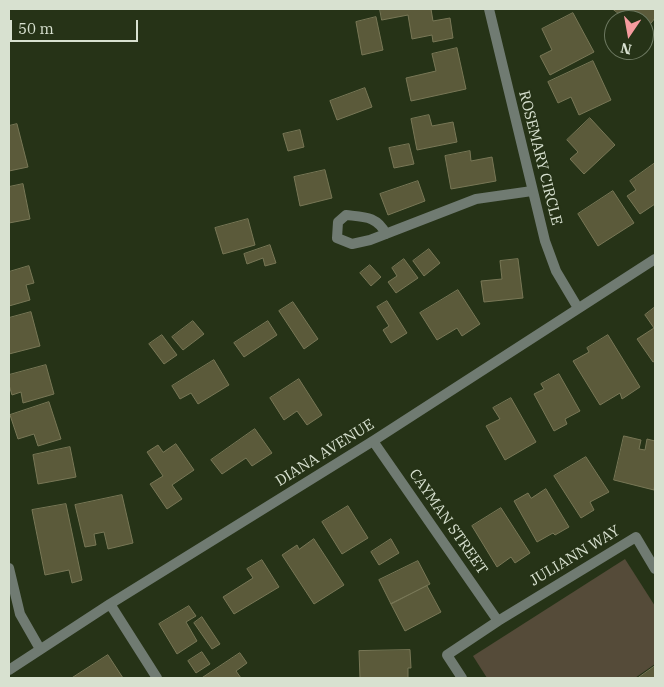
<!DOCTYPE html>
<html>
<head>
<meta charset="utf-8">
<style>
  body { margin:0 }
  #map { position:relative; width:664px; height:687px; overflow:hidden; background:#263317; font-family:"IBM Plex Serif",serif }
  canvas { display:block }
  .frame { position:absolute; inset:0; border:10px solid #d8e1d0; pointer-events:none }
  .north { position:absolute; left:604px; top:10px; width:50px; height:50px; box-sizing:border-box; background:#263317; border:1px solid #6d7961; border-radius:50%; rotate:192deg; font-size:14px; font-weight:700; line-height:20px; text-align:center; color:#d8e1d0 }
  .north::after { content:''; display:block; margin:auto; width:18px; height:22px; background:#f59b9e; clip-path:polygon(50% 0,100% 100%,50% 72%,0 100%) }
  .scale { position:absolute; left:10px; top:20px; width:128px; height:22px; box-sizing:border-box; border:2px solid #d8e1d0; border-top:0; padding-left:6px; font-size:15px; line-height:18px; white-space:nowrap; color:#d8e1d0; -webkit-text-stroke:4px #263317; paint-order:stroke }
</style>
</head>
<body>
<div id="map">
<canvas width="664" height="687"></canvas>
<div class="frame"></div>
<div class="north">N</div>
<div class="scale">50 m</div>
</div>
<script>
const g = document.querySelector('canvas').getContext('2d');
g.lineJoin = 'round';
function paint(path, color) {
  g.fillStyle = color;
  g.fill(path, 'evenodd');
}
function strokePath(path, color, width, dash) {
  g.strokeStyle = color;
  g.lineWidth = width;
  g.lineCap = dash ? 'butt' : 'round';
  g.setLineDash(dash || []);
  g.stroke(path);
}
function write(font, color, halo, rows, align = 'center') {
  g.font = font + ' "IBM Plex Serif",serif';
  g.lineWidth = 4;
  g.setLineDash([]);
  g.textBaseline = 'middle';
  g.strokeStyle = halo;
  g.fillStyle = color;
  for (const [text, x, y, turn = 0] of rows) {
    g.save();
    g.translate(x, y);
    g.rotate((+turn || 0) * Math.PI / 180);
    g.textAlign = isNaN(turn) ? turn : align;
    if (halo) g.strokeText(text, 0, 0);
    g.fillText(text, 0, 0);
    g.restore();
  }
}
paint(new Path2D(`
  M625,559L655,606V664L635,678H487L473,656Z`), '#554b39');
const building = new Path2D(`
  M380,9H431L433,21L450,18L453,38L433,42L432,35L412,39L408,15L382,20Z
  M613,9H655V18L644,32V20H627Z
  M573,13L594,52L550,75L540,56L552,50L542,29Z
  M376,17L383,50L362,55L356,22Z
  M457,48L466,89L411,101L406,78L436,71L432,54Z
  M593,61L611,100L579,115L571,97L558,103L548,82Z
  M365,88L372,107L337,120L330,101Z
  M429,115L432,126L453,122L457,142L417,150L411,119Z
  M590,118L615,145L584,174L570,159L578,152L567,140Z
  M17,124L28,167L9,171V126Z
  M300,130L304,147L288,151L283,134Z
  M409,144L414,164L394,168L389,148Z
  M470,151L471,161L492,157L496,181L451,189L445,156Z
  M655,163V204L640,214L627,196L636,190L630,181Z
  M325,170L332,198L300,206L294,177Z
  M418,181L425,201L388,215L380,194Z
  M23,184L30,219L9,223V187Z
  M613,191L634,223L598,246L578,214Z
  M248,219L255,245L223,254L215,228Z
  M270,245L276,263L265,266L263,258L247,264L244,254Z
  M429,249L440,263L424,276L413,261Z
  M404,259L418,278L396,293L388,282L397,276L392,268Z
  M518,259L523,298L484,302L481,281L502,279L500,261Z
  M370,265L381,277L371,286L360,273Z
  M29,266L34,283L26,285L30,300L9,306V272Z
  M458,290L480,324L462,336L457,328L437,340L420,313Z
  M387,301L407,333L391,343L383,330L389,326L377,307Z
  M293,302L318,339L304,349L279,311Z
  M655,307V361L653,362L637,339L654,328L645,315Z
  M31,312L40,346L9,354V318Z
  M193,321L204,334L183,350L172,337Z
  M268,321L277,335L244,357L234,343Z
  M162,335L177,355L164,364L149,344Z
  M608,335L640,387L622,399L620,393L600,405L573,361L589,352L587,348Z
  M214,360L229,385L198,404L191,393L180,399L172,386Z
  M46,365L54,394L23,403L21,392L12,395L9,385V375Z
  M559,374L580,411L565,419L567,424L554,431L534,394L544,389L541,384Z
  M299,379L322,415L307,425L297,411L284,420L270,398Z
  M511,398L536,442L505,460L486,426L500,419L493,408Z
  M49,402L61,439L38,446L34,434L18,439L10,415Z
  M255,429L272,453L252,466L246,458L222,474L211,460Z
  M624,436L641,440L639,449L645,450L647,439L655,441V483L654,490L614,480Z
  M176,444L194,470L172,485L182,499L167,509L150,484L163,476L147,452L158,445L163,452Z
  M70,447L76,477L38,484L33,455Z
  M586,457L609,492L590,502L594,510L581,518L554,476Z
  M546,489L569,527L555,535L553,533L537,542L514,501L528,493L531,498Z
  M122,495L133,543L108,549L104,532L94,534L96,545L85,547L75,505Z
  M66,504L82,580L72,583L69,570L45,575L32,510Z
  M348,506L368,538L342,554L322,522Z
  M501,508L530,553L515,563L511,557L497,567L472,526Z
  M314,539L344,585L314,604L282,555L297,545L299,549Z
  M391,539L399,553L379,565L371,552Z
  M262,560L279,587L234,614L223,597L253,578L247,569Z
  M418,561L430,584L391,604L379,580Z
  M427,586L441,612L405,631L391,604Z
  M189,606L196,616L186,622L197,641L177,654L159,624Z
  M202,617L220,644L212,649L194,623Z
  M410,650L411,668H408V678H360L359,651Z
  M202,652L210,664L196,673L188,661Z
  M240,653L247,663L236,671L241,678H202Z
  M108,655L123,678H72Z
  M655,666V678H638Z`);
paint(building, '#5b5a3a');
strokePath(building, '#787756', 1);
strokePath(new Path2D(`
  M386,234C377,216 364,217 346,215L338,222L337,238L352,244L370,240L476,199L532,191`), '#707b72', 10);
strokePath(new Path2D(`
  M489,9L545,241L556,271L578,308
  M373,441L498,621
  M9,568L20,614L40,649
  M110,604L157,678
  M9,670L110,604L373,441L655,259
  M462,678L447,655L498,621L636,537L655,569`), '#707b72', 10);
write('15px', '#d8e1d0', '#263317', [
  ["ROSEMARY CIRCLE",540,158,76],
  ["DIANA AVENUE",325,453,-32],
  ["CAYMAN STREET",448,522,55],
  ["JULIANN WAY",575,556,-31]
]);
</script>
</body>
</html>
